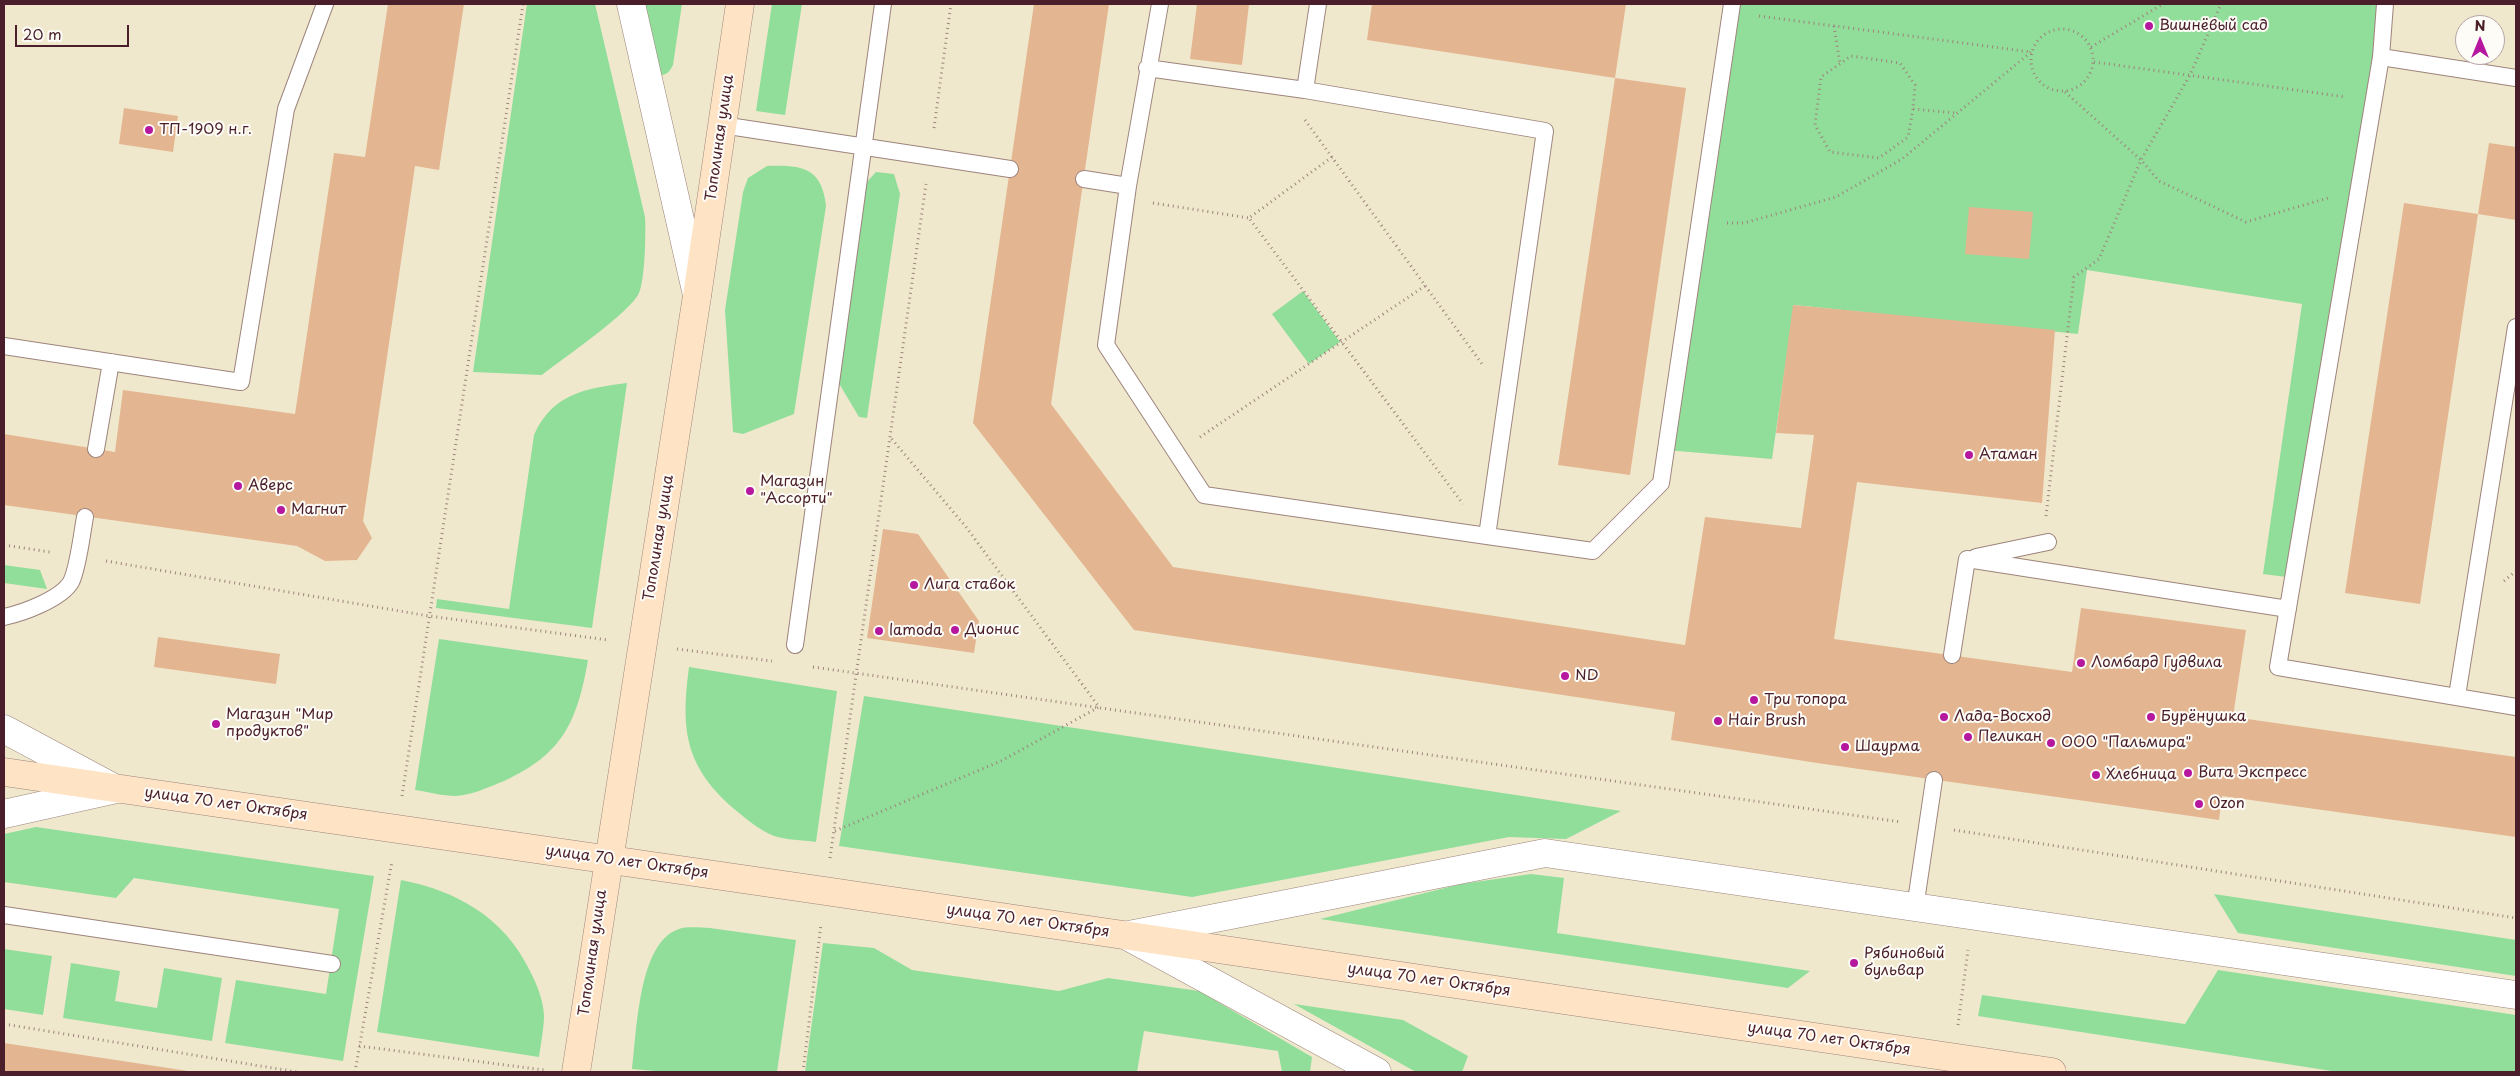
<!DOCTYPE html>
<html>
<head>
<meta charset="utf-8">
<style>
  body { margin:0 }
  #map { position:relative; width:2520px; height:1076px; overflow:hidden; background:#f0e8cd; font-family:"Playpen Sans",sans-serif }
  canvas { display:block }
  .frame { position:absolute; inset:0; border:5px solid #4a1f2b; pointer-events:none }
  .north { position:absolute; left:2455px; top:15px; width:50px; height:50px; box-sizing:border-box; background:#fdfcf7; border:1px solid #b5a4a5; border-radius:50%; rotate:0deg; font-size:14px; font-weight:700; line-height:20px; text-align:center; color:#4a1f2b }
  .north::after { content:''; display:block; margin:auto; width:18px; height:22px; background:#b5179e; clip-path:polygon(50% 0,100% 100%,50% 72%,0 100%) }
  .scale { position:absolute; left:15px; top:25px; width:114px; height:22px; box-sizing:border-box; border:2px solid #4a1f2b; border-top:0; padding-left:6px; font-size:15px; line-height:18px; white-space:nowrap; color:#4a1f2b; -webkit-text-stroke:4px #fdfcf7; paint-order:stroke }
</style>
</head>
<body>
<div id="map">
<canvas width="2520" height="1076"></canvas>
<div class="frame"></div>
<div class="north">N</div>
<div class="scale">20 m</div>
</div>
<script>
const g = document.querySelector('canvas').getContext('2d');
g.lineJoin = 'round';
function paint(path, color) {
  g.fillStyle = color;
  g.fill(path, 'evenodd');
}
function strokePath(path, color, width, dash) {
  g.strokeStyle = color;
  g.lineWidth = width;
  g.lineCap = dash ? 'butt' : 'round';
  g.setLineDash(dash || []);
  g.stroke(path);
}
function write(font, color, halo, rows, align = 'center') {
  g.font = font + ' "Playpen Sans",sans-serif';
  g.lineWidth = 4;
  g.setLineDash([]);
  g.textBaseline = 'middle';
  g.strokeStyle = halo;
  g.fillStyle = color;
  for (const [text, x, y, turn = 0] of rows) {
    g.save();
    g.translate(x, y);
    g.rotate((+turn || 0) * Math.PI / 180);
    g.textAlign = isNaN(turn) ? turn : align;
    if (halo) g.strokeText(text, 0, 0);
    g.fillText(text, 0, 0);
    g.restore();
  }
}
paint(new Path2D(`
  M527,4H595L645,217C646,233 645,280 639,293C630,313 562,359 542,375L473,372Z
  M638,4H682L673,65C669,73 666,75 657,76Z
  M772,4H802L785,115L756,111Z
  M1732,4H2385L2294,578L2263,574L2302,304L2087,270L2078,334L1794,305L1772,459L1666,450Z
  M767,166C801,165 822,167 826,206L794,414L743,434L733,432L725,310L743,192L748,178Z
  M876,172L894,174L900,194L867,418L859,417L834,375L864,185Z
  M1303,291L1340,342L1309,364L1272,314Z
  M627,383L592,628L436,608L437,599L509,609L534,435C552,394 586,388 627,383Z
  M4,565L40,570L47,589L4,583Z
  M439,639L588,660C577,722 563,754 504,781C489,787 472,795 456,796C443,796 428,792 415,790Z
  M689,667L837,691L816,842C802,840 786,840 774,836C759,830 745,818 733,808C684,765 681,728 689,667Z
  M864,696L1621,811L1566,839L1509,837L1192,897L839,846Z
  M36,827L374,876L343,1061L225,1043L236,980L326,994L339,909L134,878L116,898L4,882V834Z
  M1531,874L1564,878L1557,933L1810,971L1788,988L1320,919L1461,884Z
  M401,880C457,891 504,917 530,971C537,985 543,999 544,1015C544,1028 541,1043 539,1057L377,1032Z
  M2214,894L2516,940V976L2238,933Z
  M710,928L796,940L777,1072H666L632,1069C637,1032 638,942 679,929C688,926 701,928 710,928Z
  M823,943L874,948L912,970L1059,991L1108,978L1199,991L1312,1057L1310,1072H1282L1278,1051L1144,1031L1137,1072H805Z
  M4,949L52,956L43,1015L4,1009Z
  M71,963L120,971L115,1001L157,1008L164,968L222,978L212,1041L63,1018Z
  M2218,970L2516,1015V1072H2338L1978,1016L1982,995L2185,1024Z
  M1294,1004L1403,1020L1468,1056L1462,1072H1416Z`), '#91de9b');
paint(new Path2D(`
  M388,4H464L439,170L415,166L363,521L372,538L357,560L325,561L297,546L4,505V434L115,452L123,390L295,414L334,153L365,157Z
  M1034,4H1109L1051,404L1173,567L1685,645L1705,517L1801,528L1814,435L1776,433L1793,305L2055,330L2042,503L1857,482L1834,639L2072,672L2081,608L2246,630L2233,717L2516,757V837L2222,796L2219,820L1817,763L1671,740L1675,712L1134,630L973,423Z
  M1197,4H1249L1242,65L1190,59Z
  M1372,4H1626L1615,78L1686,88L1630,475L1558,465L1615,78L1367,40Z
  M124,108L178,116L173,152L119,144Z
  M2489,143L2516,147V220L2478,214Z
  M2404,203L2478,214L2420,604L2345,593Z
  M1969,207L2033,212L2029,259L1965,254Z
  M883,529L918,534L979,621L974,653L867,638Z
  M158,637L280,654L276,684L154,667Z
  M4,1043L188,1071V1072H4Z`), '#e3b691');
const service = new Path2D(`
  M1160,4L1128,186L1106,345L1204,495L1487,536L1545,131L1305,90L1318,4
  M2385,4L2381,57L2278,667L2516,707
  M2381,57L2516,78
  M1147,68L1305,90
  M722,125L1010,169
  M1084,179L1128,186
  M4,346L241,382L286,109L325,4
  M96,449L111,362
  M1487,536L1593,551L1661,483L1732,4
  M1976,557L2048,542
  M4,617C23,613 61,599 71,582C78,569 82,533 85,517
  M795,645L883,4
  M1952,655L1967,559L2288,609
  M2457,696L2516,327
  M1915,908L1934,780
  M4,915L332,964`);
const minor = new Path2D(`
  M631,4L697,295
  M4,729L112,787
  M4,814L116,789
  M1129,935L1545,853L2516,995
  M1129,937L1377,1072`);
const secondary = new Path2D(`
  M4,772L825,891L2052,1072
  M576,1072L697,296L740,4`);
strokePath(service, '#9d847c', 18);
strokePath(minor, '#9d847c', 29);
strokePath(secondary, '#9d847c', 29);
strokePath(new Path2D(`
  M1759,16L2031,52
  M1834,26L1840,64
  M2031 60a31 31 0 1 1 62 0a31 31 0 1 1-62 0Z
  M2091,47L2163,4
  M2094,62L2346,97
  M2065,92L2141,160L2159,181L2246,222L2328,198
  M1913,109L1908,137L1879,158L1830,152L1815,125L1821,77L1851,56L1900,63L1915,85L1913,109L1956,113
  M1305,120L1482,364
  M934,128L951,4
  M1332,157L1249,218L1463,504
  M1153,203L1249,218
  M1727,223H1744L1836,197L1902,159L2031,52
  M1200,437L1425,286
  M2046,516L2074,277L2099,259L2141,160L2190,75L2221,4
  M4,545L50,552
  M106,561L429,616L608,640
  M2504,581L2516,571
  M677,649L772,661
  M813,667L1901,822
  M402,796L523,4
  M1954,830L2516,918
  M835,831L1001,761L1099,707L966,527L890,437
  M830,858L926,184
  M4,1024L297,1072
  M1958,1025L1968,950
  M359,1046L544,1070
  M355,1072L392,861
  M803,1072L821,924`), '#9d847c', 3, [1, 4]);
strokePath(service, '#fff', 16);
strokePath(minor, '#fff', 28);
strokePath(secondary, '#fee4c5', 28);
for (const [x, y, r, color] of [
  [2149,26,5,"#b5179e"],
  [149,130,5,"#b5179e"],
  [1969,455,5,"#b5179e"],
  [238,486,5,"#b5179e"],
  [750,491,5,"#b5179e"],
  [281,510,5,"#b5179e"],
  [914,585,5,"#b5179e"],
  [955,630,5,"#b5179e"],
  [879,631,5,"#b5179e"],
  [2081,663,5,"#b5179e"],
  [1565,676,5,"#b5179e"],
  [1754,700,5,"#b5179e"],
  [1944,717,5,"#b5179e"],
  [2151,717,5,"#b5179e"],
  [1718,721,5,"#b5179e"],
  [216,724,5,"#b5179e"],
  [1968,737,5,"#b5179e"],
  [2051,743,5,"#b5179e"],
  [1845,747,5,"#b5179e"],
  [2188,773,5,"#b5179e"],
  [2096,775,5,"#b5179e"],
  [2199,804,5,"#b5179e"],
  [1854,963,5,"#b5179e"]
]) {
  const dot = new Path2D();
  dot.arc(x, y, r, 0, 2 * Math.PI);
  g.fillStyle = color;
  g.fill(dot);
  strokePath(dot, '#fdfcf7', 2);
}
write('15px', '#4a1f2b', '#fdfcf7', [
  ["Вишнёвый сад",2159,26],
  ["ТП-1909 н.г.",159,130],
  ["Атаман",1979,455],
  ["Магазин",760,482],
  ["\"Ассорти\"",760,499],
  ["Аверс",248,486],
  ["Магнит",291,510],
  ["Лига ставок",924,585],
  ["Дионис",965,630],
  ["lamoda",889,631],
  ["Ломбард Гудвила",2091,663],
  ["ND",1575,676],
  ["Три топора",1764,700],
  ["Магазин \"Мир",226,715],
  ["продуктов\"",226,732],
  ["Лада-Восход",1954,717],
  ["Бурёнушка",2161,717],
  ["Hair Brush",1728,721],
  ["Пеликан",1978,737],
  ["ООО \"Пальмира\"",2061,743],
  ["Шаурма",1855,747],
  ["Вита Экспресс",2198,773],
  ["Хлебница",2106,775],
  ["Ozon",2209,804],
  ["Рябиновый",1864,954],
  ["бульвар",1864,971]
], 'left');
write('15px', '#4a1f2b', '#fdfcf7', [
  ["Тополиная улица",720,138,-82],
  ["Тополиная улица",659,538,-81],
  ["улица 70 лет Октября",226,804,8],
  ["улица 70 лет Октября",627,862,8],
  ["улица 70 лет Октября",1028,921,8],
  ["Тополиная улица",593,953,-82],
  ["улица 70 лет Октября",1429,980,8],
  ["улица 70 лет Октября",1829,1039,8]
]);
</script>
</body>
</html>
